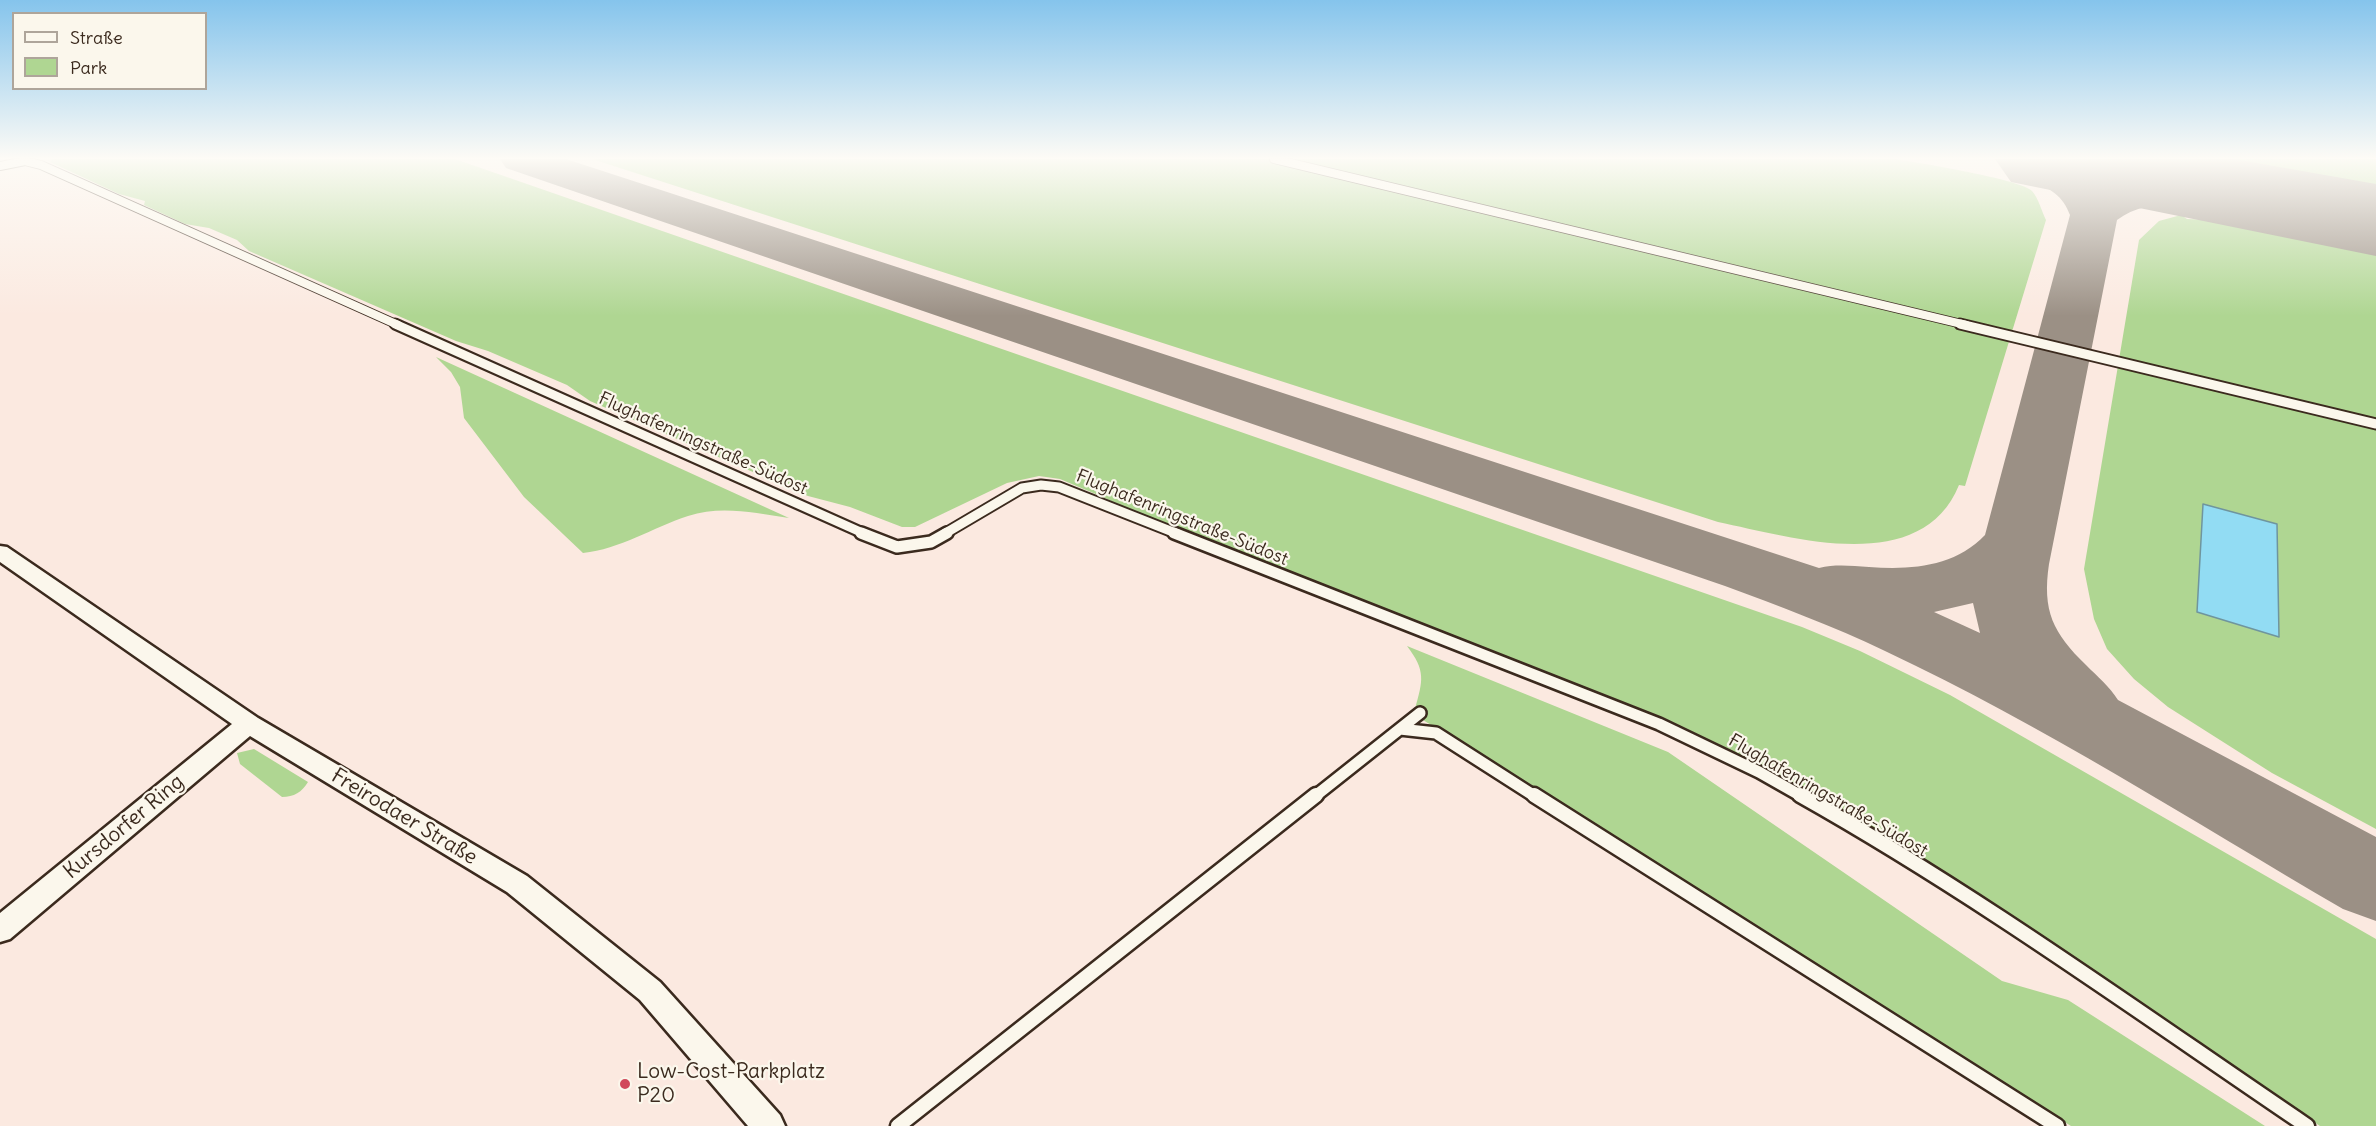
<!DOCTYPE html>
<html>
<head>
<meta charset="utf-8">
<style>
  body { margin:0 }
  #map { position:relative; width:2376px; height:1126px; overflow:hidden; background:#fbf7ec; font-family:Delius,sans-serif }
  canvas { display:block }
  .legend { position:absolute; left:12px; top:12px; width:195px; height:78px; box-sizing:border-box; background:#fbf7ec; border:2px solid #aea59a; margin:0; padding:8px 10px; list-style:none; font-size:18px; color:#3b2a1e }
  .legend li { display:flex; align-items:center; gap:12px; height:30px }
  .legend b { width:30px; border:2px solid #aea59a }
</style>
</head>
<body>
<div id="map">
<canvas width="2376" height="1126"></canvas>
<ul class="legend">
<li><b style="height:8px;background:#fbf7ec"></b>Straße</li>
<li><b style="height:16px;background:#afd692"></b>Park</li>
</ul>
</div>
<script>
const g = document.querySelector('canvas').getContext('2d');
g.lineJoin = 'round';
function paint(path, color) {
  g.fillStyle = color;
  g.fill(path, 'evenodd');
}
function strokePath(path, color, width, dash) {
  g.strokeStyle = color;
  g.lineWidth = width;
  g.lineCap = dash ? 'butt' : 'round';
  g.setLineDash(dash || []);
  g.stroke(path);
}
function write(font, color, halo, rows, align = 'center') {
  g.font = font + ' Delius,sans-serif';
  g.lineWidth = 4.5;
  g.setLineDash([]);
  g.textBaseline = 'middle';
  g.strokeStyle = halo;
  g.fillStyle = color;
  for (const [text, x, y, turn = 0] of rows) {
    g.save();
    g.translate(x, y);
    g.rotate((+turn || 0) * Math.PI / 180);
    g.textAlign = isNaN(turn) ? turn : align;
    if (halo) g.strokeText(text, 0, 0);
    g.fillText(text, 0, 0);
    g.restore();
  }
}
paint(new Path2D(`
  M0,159H2376V1126H0Z`), '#fbe9e0');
paint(new Path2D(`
  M52,159H455L1802,627L1860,651L1950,695L2376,939V1126H2320L1960,885L1767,771L1137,514L1105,498L1060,479L1039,476L1007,483L915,527H902L850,507L808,496L590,401L567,385L488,351L456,341L249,251L237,240L209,228L185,224L144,205L145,201L119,194L50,162Z
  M592,159H1896C1919,163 2020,179 2032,191C2038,197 2042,212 2046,220L1965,486L1959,485C1921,578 1791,537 1718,522Z
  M2205,159H2376V190L2214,161Z
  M2181,215L2187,219L2212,220L2376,252V829L2272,773L2168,707L2134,679L2107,649L2094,619L2084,569L2139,240L2159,221Z
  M436,357L789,518C755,513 721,505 688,516C652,528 620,549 583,553L524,497L464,418L460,387L451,372Z
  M1407,646L1668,752L2002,981L2068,1000L2265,1126H2071L1423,720L1426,716L1415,709C1423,680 1426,671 1407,646Z
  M254,749L308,782C302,792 294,797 282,797L240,764L237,753Z`), '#afd692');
const water = new Path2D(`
  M2203,504L2277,524L2279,637L2197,612Z`);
paint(water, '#92dcf3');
strokePath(water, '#6f959e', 1.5);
paint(new Path2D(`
  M500,159H566L1819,568C1836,564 1851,566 1869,567C1912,570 1954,567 1985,535L2070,215C2057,176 2012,185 1996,159H2059L2082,170L2085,159H2129L2124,183C2183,168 2254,181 2312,195L2319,205L2312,215C2290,221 2270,215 2248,211C2208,205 2151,194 2117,220L2049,564C2042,611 2053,633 2086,665C2098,677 2109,686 2118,700L2376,837V921L2343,909C2192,821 2043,725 1885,651C1833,626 1779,606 1725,586L506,168ZM1973,603L1980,633L1934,612Z`), '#9b9085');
paint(new Path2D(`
  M1995,159H2234L2376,184V256L2011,182Z`), '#9b9085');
const serviceFar3 = new Path2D(`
  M1274,159L1966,325
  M0,166L25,161L41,165L398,325`);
const serviceFar2 = new Path2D(`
  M395,324L865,534
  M1960,324L2376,424
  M944,534L1022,488L1041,485L1059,487L1178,534`);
const serviceFar1 = new Path2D(`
  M861,533L897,547L931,542L947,533
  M1174,533L1659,724L1759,772L1803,797
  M1400,729L1436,733L1536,797
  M1314,797L1420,713`);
const service = new Path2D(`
  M1534,795L2057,1126
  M1800,795C1976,894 2140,1013 2307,1126
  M898,1126L1316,795`);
const minor = new Path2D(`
  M0,546L7,547L258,718L527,876L660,982L780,1115L785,1126H748L640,1000L507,892L250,736L10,939L0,942V913L232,724L0,562Z`);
strokePath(serviceFar3, '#3b2a1e', 10);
strokePath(serviceFar2, '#3b2a1e', 13);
strokePath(serviceFar1, '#3b2a1e', 16);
strokePath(service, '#3b2a1e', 19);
strokePath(minor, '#3b2a1e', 5);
strokePath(serviceFar3, '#fbf7ec', 8);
strokePath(serviceFar2, '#fbf7ec', 9);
strokePath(serviceFar1, '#fbf7ec', 11);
strokePath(service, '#fbf7ec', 14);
paint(minor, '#fbf7ec');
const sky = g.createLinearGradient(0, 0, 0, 316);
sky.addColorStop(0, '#85c4ec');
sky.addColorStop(0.5, '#fdfbf6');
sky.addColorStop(1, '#fdfbf600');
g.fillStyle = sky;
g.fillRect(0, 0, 2376, 316);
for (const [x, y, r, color] of [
  [625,1084,6,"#d1495b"]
]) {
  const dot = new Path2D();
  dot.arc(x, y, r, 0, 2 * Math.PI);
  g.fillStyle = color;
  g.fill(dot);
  strokePath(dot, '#fbf7ec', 2);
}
write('18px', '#3b2a1e', '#fbf7ec', [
  ["Flughafenringstraße-Südost",703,444,24],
  ["Flughafenringstraße-Südost",1182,518,22],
  ["Flughafenringstraße-Südost",1828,796,30]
]);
write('21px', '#3b2a1e', '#fbf7ec', [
  ["Freirodaer Straße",404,817,31],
  ["Kursdorfer Ring",124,827,-40]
]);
write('21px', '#3b2a1e', '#fbf7ec', [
  ["Low-Cost-Parkplatz",637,1072],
  ["P20",637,1096]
], 'left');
</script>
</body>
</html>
